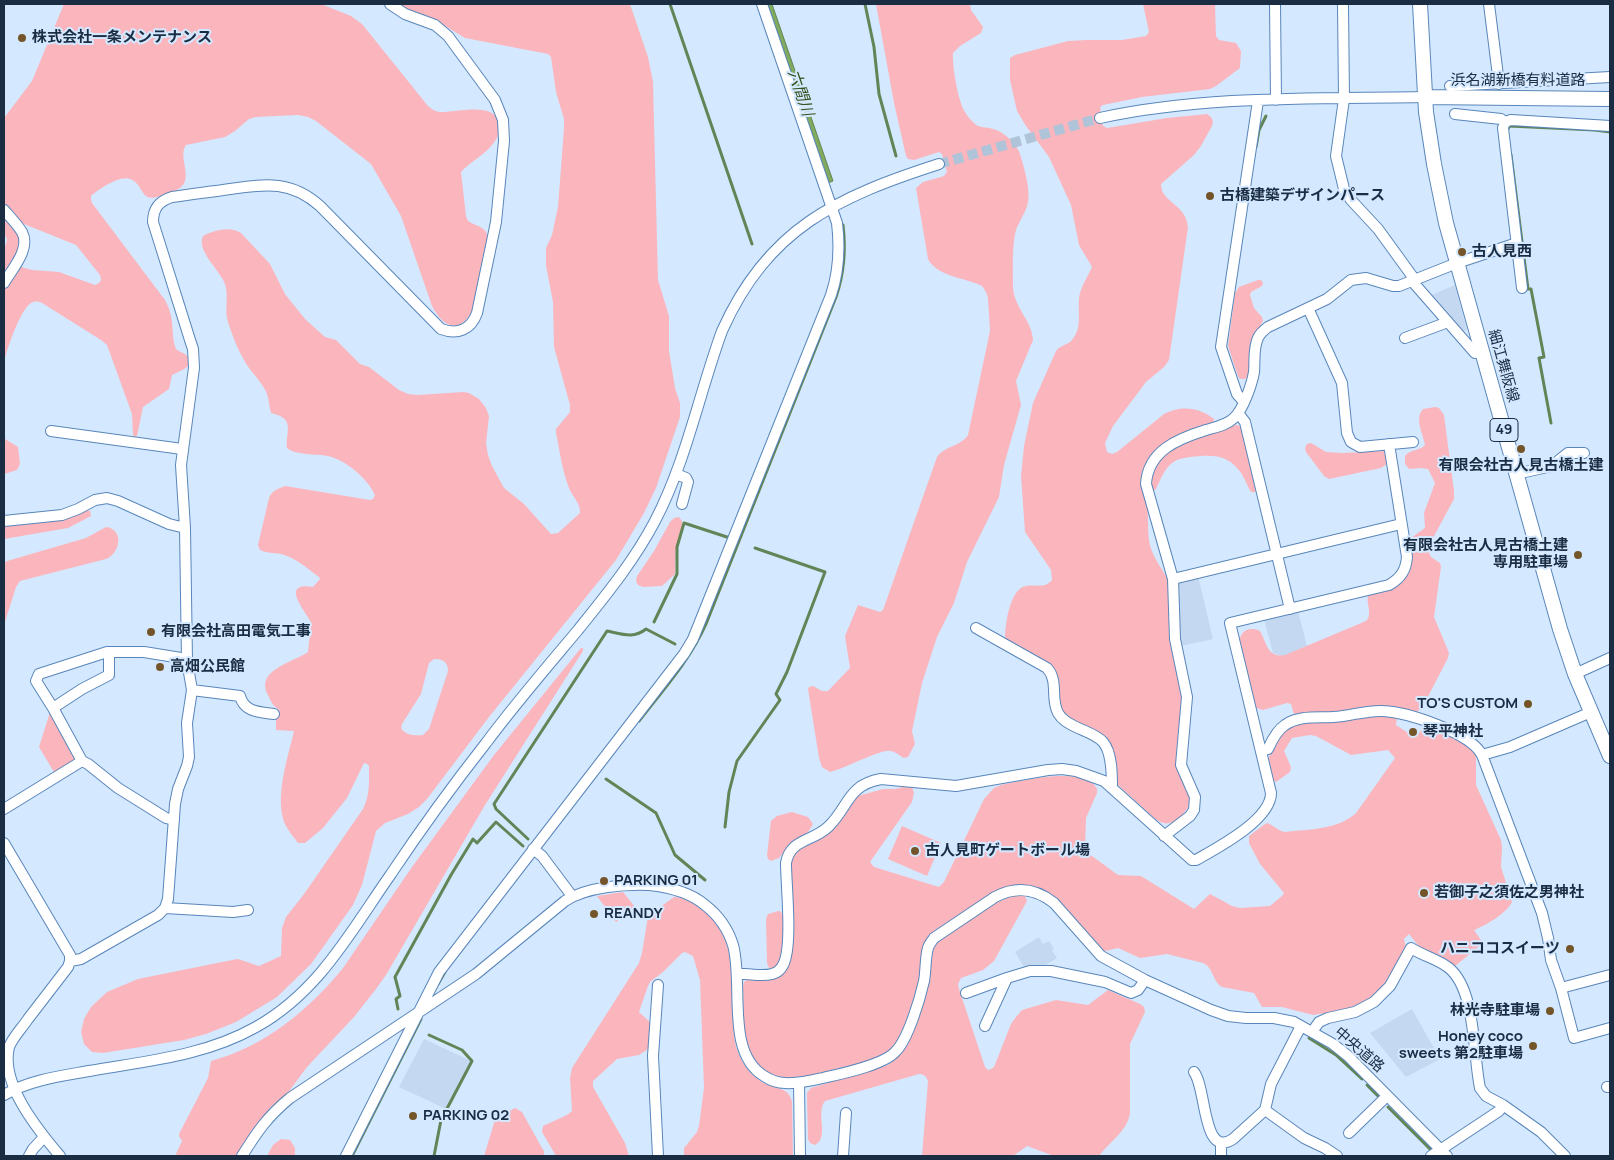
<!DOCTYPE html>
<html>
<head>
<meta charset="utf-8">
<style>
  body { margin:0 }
  #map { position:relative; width:1614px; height:1160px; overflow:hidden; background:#d4e8ff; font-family:Manrope,sans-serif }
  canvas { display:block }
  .frame { position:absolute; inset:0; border:5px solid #1a2d43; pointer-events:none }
</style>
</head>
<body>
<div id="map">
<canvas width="1614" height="1160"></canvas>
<div class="frame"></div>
</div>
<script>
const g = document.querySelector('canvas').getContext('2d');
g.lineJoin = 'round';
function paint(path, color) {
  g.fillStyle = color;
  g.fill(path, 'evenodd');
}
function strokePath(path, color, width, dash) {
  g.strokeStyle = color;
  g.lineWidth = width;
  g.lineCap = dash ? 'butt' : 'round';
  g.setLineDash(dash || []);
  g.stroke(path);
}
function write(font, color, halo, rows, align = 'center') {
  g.font = font + ' Manrope,"Noto Sans JP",sans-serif';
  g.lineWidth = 4;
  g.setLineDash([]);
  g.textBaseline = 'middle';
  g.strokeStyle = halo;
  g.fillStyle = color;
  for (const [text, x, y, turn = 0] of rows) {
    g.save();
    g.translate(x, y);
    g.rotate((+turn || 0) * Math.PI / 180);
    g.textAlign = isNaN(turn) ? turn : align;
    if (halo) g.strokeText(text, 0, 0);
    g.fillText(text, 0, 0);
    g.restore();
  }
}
paint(new Path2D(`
  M1455,285L1467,330L1459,332L1429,296Z
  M1198,576L1213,639L1181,646L1178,581Z
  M1298,611L1307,646L1285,655L1282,656L1273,653L1264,619Z
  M1039,937L1043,944L1049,941L1054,949L1052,951L1057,958L1046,965L1024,967L1015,952Z
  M1412,1009L1440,1059L1406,1077L1370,1033Z
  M424,1039L471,1061L446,1109L399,1087Z`), '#c4d8f1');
paint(new Path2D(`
  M64,4H321L351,16L362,24L428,106C433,110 436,112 442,112C458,112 493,102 499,122C501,129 499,135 495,141C487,154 471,161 461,172L466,216L468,221C477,227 487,226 488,239L473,310C459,335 443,327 432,306L401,216L371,164L316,121L308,117L298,115L256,117L249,119L235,131L225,137L186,145C178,156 192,176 182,186C177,191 170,193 164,195C138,205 146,185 130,179C120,175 99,189 91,196V200L92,203L165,300C176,320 170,332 176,349C179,352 185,353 187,356C198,366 177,372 172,375L169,389L143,407L137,436L135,437L133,435L132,414L107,345L101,340L42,303C38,301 35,301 31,303C20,310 7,349 4,362V288L15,270L21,267L32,270L59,272L95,285L99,283L101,280L100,275L76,245L24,224L15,218L4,204V118L32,81Z
  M397,4H630L648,57L653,82L658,280L669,316V351L675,388L680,403V417L656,488L644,513L616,560L489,717L427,799L419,807L408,814L385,823L376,831L362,885L353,905L311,964L277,997L236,1022L206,1034L184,1040L103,1053L92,1052L84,1044L81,1032L84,1019L91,1007L107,992L138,979L232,960L238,959L259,966L281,956L282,928L286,917L304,894L363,809C370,795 369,782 369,766L367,764L364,763L347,798L323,828L305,843H298C294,837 288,831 285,824C274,798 288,757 294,731L276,730V711L280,710C273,707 271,701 268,695C255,670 292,663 308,652L311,622C305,611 279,581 313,587L320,579L319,577C308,569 297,559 284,555C276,552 268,554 260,550L258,545L269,498C272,490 278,489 285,486L370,500L373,499L375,495C368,479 346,460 328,456C317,454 294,455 287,448C285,437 293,424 282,417C279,415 275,414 271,413C269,406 269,400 267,394C263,384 255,376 249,368C240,355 233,338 228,322C224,310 229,297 225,284C220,270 196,251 203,236C215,230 229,226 241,233L270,264L285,294L305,319L325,337L336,340L360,364L369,367L399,390L408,394L418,395L463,392L469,393L479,399L486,408L489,416L486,443L488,455L492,466L504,488L524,504L551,534L558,533L580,513C581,504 572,496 569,488C562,470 560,452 556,433V429L570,412V405L554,347L553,302L546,266V248L552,235L558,207L564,128V119L556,92L551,57L548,54L465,38L437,21L407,10ZM434,659C443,659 448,662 448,671L429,729L423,735C415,736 405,735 401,728L402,724L421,694L429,663Z
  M876,4H970L971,10L983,27L981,33L960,46L953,53C952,65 958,102 965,112C968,117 973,123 978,126C983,128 988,127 993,129C1003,131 1017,144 1020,154C1024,167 1032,194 1027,206C1024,216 1017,224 1015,234C1012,251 1013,270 1013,287C1014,308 1032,320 1033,340L1016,381L1021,405L1004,465L999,497L967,562L954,603L937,637L922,683L912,731L915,744L908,757L904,758C900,756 895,751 890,751C881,749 844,769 830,772L822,767L819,758L808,689L809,687L813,686L822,691H828L850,668L845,636L858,605L880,612L883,610L937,457C945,446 961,446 968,435L990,331L988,298L986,292L982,286C966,278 936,276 928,259L916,188L923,182L944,176L947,172L942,154L939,152L914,160L908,159L906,156L894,103Z
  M1143,4H1215L1216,36L1219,40L1236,43L1241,51L1240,68L1216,86L1210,89L1142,97L1103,105L1100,107L1103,126L1107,128L1167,118L1207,114L1211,117L1213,121L1212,126L1201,146L1194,155L1161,184C1161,198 1175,202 1182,212C1186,217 1187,221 1188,227L1169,360L1164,367L1146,382L1113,426L1105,443L1107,452L1112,454L1117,452L1164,414C1180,405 1200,407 1214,419V421L1212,423C1183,432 1140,446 1141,484C1142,492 1145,499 1147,507C1149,519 1147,533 1150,545C1153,558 1162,568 1168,580L1183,698C1182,720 1176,741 1176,763C1176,779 1198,792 1187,809C1183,814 1179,819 1173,822C1166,825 1161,823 1155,819L1118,785L1116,781L1110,746L1061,713L1056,678L1006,641L1005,638C1005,625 1010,588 1026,586C1036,584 1044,589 1052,580L1051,570L1025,532L1021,476L1024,446L1033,403L1056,351C1060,345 1068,345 1072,340C1084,326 1076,308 1080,293C1083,283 1088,276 1092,267L1079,245L1071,205L1049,157L1026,126L1017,111L1010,80V58L1015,55L1068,41L1087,40H1122L1146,36L1149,32Z
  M5,218L18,234L21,247L4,277V251L7,240L4,232Z
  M1258,280H1261L1263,283L1262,286L1251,292L1250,295L1254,308L1262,317L1263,321L1254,337L1249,376L1245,379H1240L1238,376L1228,346L1235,293L1239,287Z
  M1435,407L1439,408L1444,415L1454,491V499L1427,549L1431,557L1440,563L1441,567L1434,617L1449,653L1448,658L1422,708L1415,713L1343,712L1297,715L1294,714L1291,704L1287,703L1263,710L1256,708L1239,644C1240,631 1248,626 1260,631C1267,643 1267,658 1285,655L1366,621C1373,615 1366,604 1368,595L1398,584L1408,540L1425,528L1424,513L1435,483L1428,469L1421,468L1409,469L1405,464V456C1410,449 1420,451 1425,445C1423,433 1414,419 1423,409Z
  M1236,425L1242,426L1257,490L1255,492H1251C1246,484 1244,475 1237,468C1225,453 1207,455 1190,457C1184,458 1177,459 1172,463C1164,469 1160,481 1156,489L1153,491C1139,449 1209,434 1236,425Z
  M4,435L5,439L18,447L20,464L17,470L4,474Z
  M1311,443L1326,452L1342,453L1383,451L1385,453L1387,464L1381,468L1329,479L1324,476L1306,452L1305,448L1307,444Z
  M86,510L90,511L91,516L68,528L4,539V524Z
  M679,517L682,521V526L676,547L675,574L662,586L643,587L638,585L636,581L637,576L654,551L670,522L674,518Z
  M106,527C124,529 121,553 106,559L20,581L16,587L4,625V563L7,561L86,538Z
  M581,648H583V651L485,805L386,975L376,989L354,1017L307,1067L287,1094L271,1107L258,1123L236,1156H175L182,1141L179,1136V1134L208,1078L211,1061C264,1047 309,1010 343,968L412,867L494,755Z
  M51,709L77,758L54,772L39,747Z
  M1374,715L1397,717L1396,725L1413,736H1417L1424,726L1444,732L1471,747L1476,754V785L1501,840L1502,848L1501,867L1512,902C1507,913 1485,926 1474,930L1483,943L1454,967L1422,950L1409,934L1404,939L1406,948L1385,983L1379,991L1362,1003L1343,1010L1313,1015L1282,1007H1262L1254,993L1222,987C1212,981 1214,968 1203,963L1167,954L1140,958L1118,948L1105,951L1097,945C1068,912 1043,866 992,893C977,902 963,912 948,922C942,926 934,930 929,935C920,947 922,964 919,979C916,994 902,1038 892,1049C879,1061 855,1064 839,1068C807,1077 761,1090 747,1048C742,1030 744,1005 743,987L744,982L748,979L781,974L789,864L794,852L858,796L883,789H895L908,786L912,787L914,793L912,802L870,862L874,867L939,887L944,882L984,799L994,788L1001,785C1022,781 1086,765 1097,789V793L1086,818L1085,851L1118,875L1141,876L1194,909L1210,894L1232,906L1240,908L1270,906L1282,896L1284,893L1260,864L1249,843V836L1265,824L1268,823L1281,831L1285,832C1309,829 1338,830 1356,813L1395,758L1388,750L1351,755L1316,736L1310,735L1292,738L1284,751L1291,767L1290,772L1276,782L1272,779L1268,759L1281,734L1296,724Z
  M792,812L808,817L813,824L808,832L788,847L779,858L771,861L768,859L767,855L771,821L777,816Z
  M902,826L941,843L927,876L888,859Z
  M623,892L635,907L616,922L597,896Z
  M1015,895L1025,896L1027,901L994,961L983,970L961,978L958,984L959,989L985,1067L988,1070L991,1069L994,1067L1011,1024L1016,1017L1022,1010L1056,1000L1088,1005L1108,990L1140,1004L1144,1007L1145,1012L1130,1044V1113C1127,1132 1110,1141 1099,1156H1054L1027,1146L1013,1156H922L928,1081C926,1076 924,1074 919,1074L825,1101C815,1114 830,1137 815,1145L810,1143L808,1139L807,1098V1093L811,1088L888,1065L899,1056L908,1044L922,1004L929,982L933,950L938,941L998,902Z
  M674,897C685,897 696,904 704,911C737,937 732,984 734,1022C734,1032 734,1043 738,1052C743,1066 754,1079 768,1085C779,1089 788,1088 792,1101L793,1156H684V1148L697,1132L699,1126L704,1088L700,980L693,956L685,952L682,953L663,972L650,982L648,986L639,1012L651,1023L648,1049L639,1055L617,1059L593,1081V1087L625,1143L629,1156H556L542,1132L543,1126L567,1115L572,1111L570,1078L572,1068L639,963L642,953L648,916Z
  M778,911H780C789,920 782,952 780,964L772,969L769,968L767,963L766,919L768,914Z
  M515,1108L522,1112L542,1148L544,1151V1156H484L495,1120Z
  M281,1139L290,1140L295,1148V1156H267L273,1145Z`), '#fbb6bd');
const water = new Path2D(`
  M766,4H772L833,181L828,183Z`);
paint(water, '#80ab5e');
strokePath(water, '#618556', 1);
strokePath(new Path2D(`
  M670,4L752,244
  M865,4L874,47L879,94L896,156
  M1508,129L1509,126L1595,130L1610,132
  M1256,147L1259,130L1266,116
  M1511,155L1528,289H1531L1544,357L1539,358L1551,423
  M654,622L677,574V547L684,523L730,538
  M639,721C663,690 690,660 706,624L836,297C844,274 846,250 843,225
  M1609,734L1610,736
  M606,779L656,813L675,855L705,880
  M725,827L729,792L737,761L780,700L776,694L787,672L825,572L755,548
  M528,839L496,809L494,804L607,631C622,634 634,639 646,629L675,644
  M438,984L445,972
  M398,1009L396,999L400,996L395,977L451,875L473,839L477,843L496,822L523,846
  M429,1035L462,1050L472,1061L441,1120L434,1156
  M1309,1038L1336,1055L1362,1079
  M1367,1085L1380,1098
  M1388,1107L1431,1150
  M352,1156L421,1019`), '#618556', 3);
strokePath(new Path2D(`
  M939,164L1100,118`), '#afc3d9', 10, [10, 5]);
const minor = new Path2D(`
  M1275,4L1276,100
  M1343,4L1344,99L1336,156L1344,189L1351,200L1378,229L1415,280
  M1489,4L1499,84
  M1450,86L1610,77
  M1455,114L1501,119L1505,122
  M1100,118C1206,95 1317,99 1425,97
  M4,210C10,217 17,224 22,232C31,249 12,269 4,283
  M1412,281L1475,353L1481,351
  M1522,288L1503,128C1504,123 1506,121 1511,120L1610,126
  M1308,308L1342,383L1347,433L1351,442L1360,447L1413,442
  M1405,338L1448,322
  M1244,402L1237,394L1221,347L1258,101
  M1238,413L1245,422L1290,609
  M51,431L182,449
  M676,474L686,478L688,482L682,504
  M1516,474L1552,466L1568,453H1584
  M4,521L62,515L78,509L95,500L107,498L118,501L169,524L185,528
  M1173,579L1401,524
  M976,628L1047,668C1059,681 1050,698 1058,713C1062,720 1068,723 1076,727C1084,731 1097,735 1103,742C1112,752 1112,775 1112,787
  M1575,674L1610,658
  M192,690L240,696C244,712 259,712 274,714
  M53,708L82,689L109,675V652
  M1261,751L1268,749C1272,740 1277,730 1285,725C1299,715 1318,718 1334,717C1351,716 1367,710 1383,711C1408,712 1471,733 1482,755L1542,913L1548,938L1551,960L1561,988L1574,1038L1610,1028
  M1482,755L1510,747L1591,712
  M4,809L82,761
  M174,820L166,818L118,788L88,764L82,761L53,708L36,681L39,674L107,652H144L187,659
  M1164,836L1190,816L1194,810L1195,797L1181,765L1187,697L1175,639L1173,579L1146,484C1148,451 1177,439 1206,430C1216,427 1227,425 1234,418C1243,410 1252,384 1254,372C1255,362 1253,348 1258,338C1260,333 1264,330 1268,327L1327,299L1351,280L1366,278L1393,286H1399L1457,263L1517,243
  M4,843L70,955V961L68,967C55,984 42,1001 28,1019C22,1028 13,1037 9,1047C0,1084 38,1130 60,1156
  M533,849L542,856L572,896
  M165,908L233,912L248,910
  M70,961L81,959L158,915L165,908L168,899L175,804L178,789L187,766L189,757L187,723L192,690L187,661L185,528L181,465L194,368L193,349L190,340L153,222C153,208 159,201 172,197C191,194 210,192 230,189C266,184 291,180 320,206L441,329C457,335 471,330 477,313L496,222L504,141L503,120L495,100L448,36L435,25L405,14L390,4
  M737,974C748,973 761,977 772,974C777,973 781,969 783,965C793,947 786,885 786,863C790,839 812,842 828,827C849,807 847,785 881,779L956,786L1048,770L1062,769L1076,771L1104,781L1192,860H1196C1217,848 1271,820 1271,793L1230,623L1389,585C1401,578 1406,570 1407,557L1389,444
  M1561,988L1610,975
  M966,993L1007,978
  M985,1026L1007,978L1030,971H1051L1105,982L1131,993L1138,990L1145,980
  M1301,1026L1271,1084L1265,1110L1304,1138L1325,1148L1337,1156
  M1312,1032L1319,1022L1328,1018L1355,1012L1374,1002L1390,986L1411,948C1423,956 1438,959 1449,968C1476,990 1473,1055 1480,1088L1486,1096L1503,1105
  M1194,1072C1207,1089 1202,1159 1233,1139L1265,1110
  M799,1083L800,1156
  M1607,1087H1610
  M4,1095C29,1080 61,1076 89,1071C146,1061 205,1056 256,1027C319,992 351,931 391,874C421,829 453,785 486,743C515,704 547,667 578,630C606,595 634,561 655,521C686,462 699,394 722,331C768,228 837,197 939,164
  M1349,1133L1387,1096
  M29,1156L33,1149L44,1137
  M242,1156C257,1132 267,1117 290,1098L476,974L565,901C586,887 624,884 649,885C668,887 691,893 705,905C718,915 728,929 733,945C744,985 725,1052 764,1076C770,1080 778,1083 785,1083C798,1084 810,1081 823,1078C840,1074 885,1065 896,1051C908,1039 920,999 924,981C926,971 925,958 928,948C929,944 932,941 934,938L995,897C1016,886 1035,888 1054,903L1101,956L1145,980L1211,1010L1228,1016L1246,1018H1274L1294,1022L1333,1044L1348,1056L1447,1156
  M346,1156L439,972L684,654L693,639L831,295C839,271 840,248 837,223L762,4
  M658,1156L653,1056L658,985
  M843,1156L846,1113
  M1221,1156V1143
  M1431,1156L1499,1111L1503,1105L1541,1132L1565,1156`);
const major = new Path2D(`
  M1420,4L1426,112L1434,164L1446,223L1560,629L1575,674L1610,756
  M1425,97L1610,99`);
strokePath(minor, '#5986ba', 12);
strokePath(major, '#5986ba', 16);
strokePath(minor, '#fff', 10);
strokePath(major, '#fff', 14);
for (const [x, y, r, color] of [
  [22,38,5,"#74552a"],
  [1210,196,5,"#74552a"],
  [1462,252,5,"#74552a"],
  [1521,449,5,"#74552a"],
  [1578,555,5,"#74552a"],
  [151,632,5,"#74552a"],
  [160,667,5,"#74552a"],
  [1528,704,5,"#74552a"],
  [1413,732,5,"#74552a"],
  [915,851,5,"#74552a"],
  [604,881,5,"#74552a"],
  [1424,893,5,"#74552a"],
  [594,914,5,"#74552a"],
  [1570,949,5,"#74552a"],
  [1550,1011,5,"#74552a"],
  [1533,1046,5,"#74552a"],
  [413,1116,5,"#74552a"]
]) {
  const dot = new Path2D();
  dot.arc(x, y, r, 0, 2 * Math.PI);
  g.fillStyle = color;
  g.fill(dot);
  strokePath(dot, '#d4e8ff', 2);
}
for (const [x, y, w] of [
  [1504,430,28]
]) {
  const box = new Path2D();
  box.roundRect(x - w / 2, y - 11.5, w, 23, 4);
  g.fillStyle = '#d4e8ff';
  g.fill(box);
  strokePath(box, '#1a2d43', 1);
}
write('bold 14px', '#1a2d43', null, [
  ["49",1504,430]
]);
write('bold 15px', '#1a2d43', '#d4e8ff', [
  ["株式会社一条メンテナンス",32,38],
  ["古橋建築デザインパース",1220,196],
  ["古人見西",1472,252],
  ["有限会社古人見古橋土建",1521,466,"center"],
  ["有限会社古人見古橋土建",1568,546,"right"],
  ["専用駐車場",1568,563,"right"],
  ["有限会社高田電気工事",161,632],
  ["高畑公民館",170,667],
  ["TO'S CUSTOM",1518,704,"right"],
  ["琴平神社",1423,732],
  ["古人見町ゲートボール場",925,851],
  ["PARKING 01",614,881],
  ["若御子之須佐之男神社",1434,893],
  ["REANDY",604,914],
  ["ハニココスイーツ",1560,949,"right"],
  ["林光寺駐車場",1540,1011,"right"],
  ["Honey coco",1523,1037,"right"],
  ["sweets 第2駐車場",1523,1054,"right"],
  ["PARKING 02",423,1116]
], 'left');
write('15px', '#1a2d43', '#d4e8ff', [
  ["浜名湖新橋有料道路",1518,81],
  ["細江舞阪線",1503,366,74],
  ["中央道路",1359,1050,41]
]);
write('italic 16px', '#36521d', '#d4e8ff', [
  ["六間川",800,93,71]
]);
</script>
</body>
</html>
